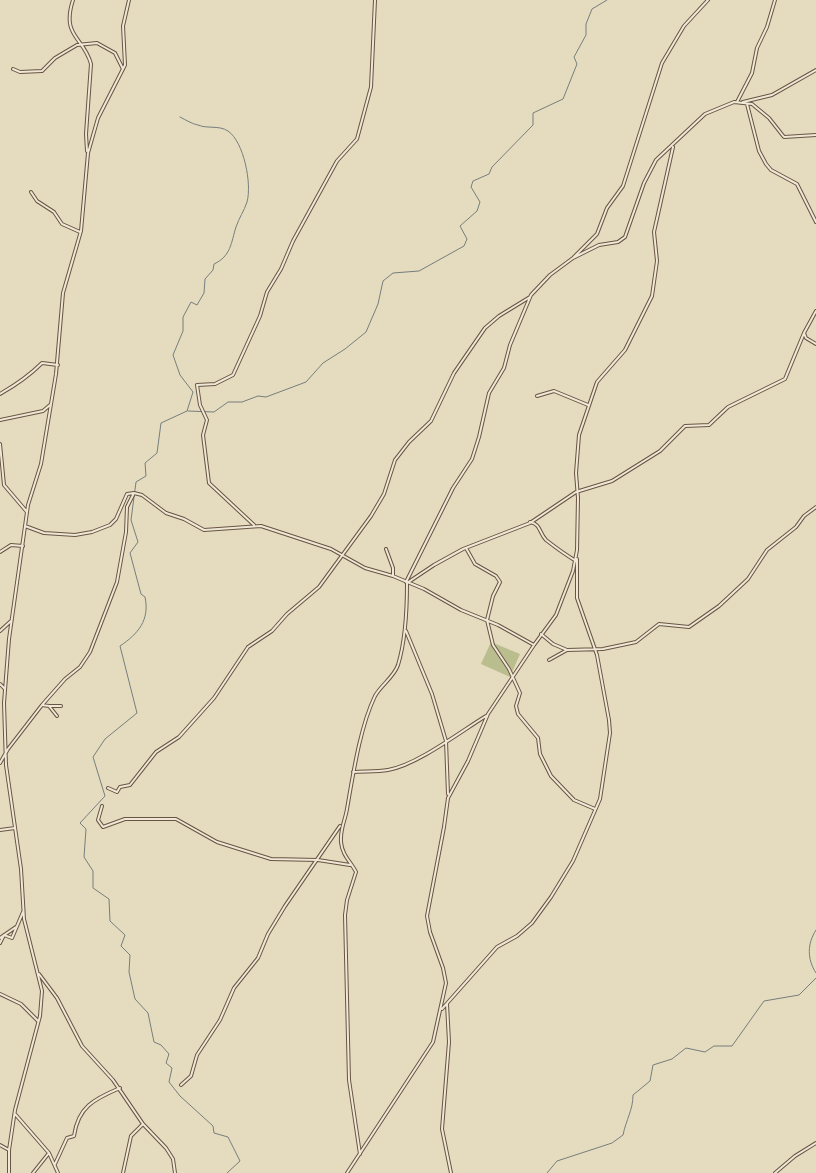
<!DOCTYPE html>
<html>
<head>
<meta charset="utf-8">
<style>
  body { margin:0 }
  canvas { display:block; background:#e5dbbe }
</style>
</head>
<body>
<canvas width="816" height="1173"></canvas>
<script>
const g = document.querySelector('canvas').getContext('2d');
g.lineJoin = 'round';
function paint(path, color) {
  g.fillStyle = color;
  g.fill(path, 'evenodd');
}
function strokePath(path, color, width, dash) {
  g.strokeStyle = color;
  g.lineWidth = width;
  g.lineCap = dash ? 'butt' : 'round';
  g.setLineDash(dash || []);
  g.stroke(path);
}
paint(new Path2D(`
  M491,642L520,654L510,677L481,664Z`), '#babe8e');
strokePath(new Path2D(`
  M180,117C186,120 192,124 198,125C207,129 219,125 228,131C244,142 252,184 247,202C244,211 239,218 236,227C231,243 231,256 214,264L213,270L205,279L204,293L197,305L191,302L183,317V331L173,355L180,375L193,392L187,411L161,423L157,453L145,463L146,476L136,482L131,520L138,542L130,553L141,594L145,597C150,620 138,634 120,646L137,713L105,739L93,757L105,796L80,823L86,829L84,857L93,871V888L109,899L110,921L125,935L121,946L130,955L129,972L135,999L148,1013L154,1042L161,1045L169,1054L166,1063L172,1068L169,1082L180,1096L213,1126L214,1133L228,1137L240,1161L227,1173
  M188,411L214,412L228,402H242L258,396L266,397L306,382L323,363L345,349L366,332L378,304L383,281L393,273L419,271L464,246L467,239L460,226L477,211L480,202L471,187L473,181L489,174L492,167L533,125V113L563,99L577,64L574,57L586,35V24L592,9L607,0
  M816,930C807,944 807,959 816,973
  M547,1173L557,1161L612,1143L623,1135C626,1120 633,1110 633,1095L650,1081L653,1065L672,1059L686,1048L705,1052L714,1046H732L764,1001L799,995L816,978`), '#767e7c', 1);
const street = new Path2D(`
  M73,0C61,37 84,37 91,64L86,134L87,151
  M13,69L20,72L42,71L55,58L77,45L97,43L115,53L123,69
  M737,102L752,73L757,48L767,27L775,0
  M743,102L772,95L816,70
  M747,104L759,151L766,164L771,170L797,184L816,222
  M31,192L37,201L54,212L62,224L80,232
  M574,257L597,234L607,208L623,186L662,63L684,26L708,0
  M804,333L806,338L816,344
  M0,394C14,386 31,374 42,363L58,365
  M537,396L554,391L588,405
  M0,420L43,411L50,405
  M0,444L4,485L27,512
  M530,522C541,524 539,533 546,540C555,547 566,555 576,561
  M254,525L209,483L203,435L207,420L200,405L197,385L215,384L233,375L260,316L267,292L281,269L293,241L337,161L357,139L371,87L375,0
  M25,526L44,533L75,535L92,532L110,525L116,519L127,494L134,493
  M466,548L475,564L496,576L500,582L493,596L487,620L493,645L509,669L520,693L516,706L518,714L538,738L540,754L551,776L574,800L595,809
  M386,549L393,568V576
  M0,552L11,545L23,546
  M406,582L453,488L472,459L479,437L489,393L504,368L510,345L531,295L550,275L573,258L599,245L618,242L625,237L644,183L656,160L705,114L734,102L752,104L769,118L784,137L816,135
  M0,631L11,621
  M406,631L432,694L446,741L448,794
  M541,634L553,644L567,650L603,649L636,642L659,624L689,627L719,606L748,579L767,550L796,527L804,516L816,507
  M549,660L567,650
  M0,684L5,689
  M42,705L49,706L57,716
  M49,706H61
  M0,763L8,749L42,705L65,679L80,667L90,652L117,582L126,532L127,507L134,493L142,495L166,513L184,519L204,530L261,526L331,549L365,568L393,576L424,589L461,610L498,625L534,645
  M353,772C364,771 376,772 388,770C417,765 460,732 486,716
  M108,788L117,792L120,787L130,785L156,752L179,737L214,698L248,647L272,631L287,614L319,587L371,516L384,494L395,460L409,442L431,421L454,373L485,328L499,316L530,297
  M102,806L98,820L103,827L125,819H176L217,842L271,859L318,860L350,865
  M0,830L15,828
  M0,938L16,927
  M0,943L4,935L12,938L23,912
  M39,974L57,998L82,1046L113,1080L143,1124L166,1148L173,1159L175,1173
  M0,994L21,1004L38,1021
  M447,1004L449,1042L442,1129L451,1173
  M442,1009L497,947L517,936L532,923L551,897L573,861L600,799L610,733L609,720L597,655L577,598V559
  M181,1085L191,1076L197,1055L220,1020L234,988L258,958L268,934L285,906L340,826
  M15,1114L49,1153L58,1173
  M0,1145L9,1150
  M360,1154L349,1080L345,915L347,900L356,872C351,862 342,855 341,842C340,829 345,821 347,809C353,775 360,727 375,696C381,685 394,677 398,665C406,639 407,610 407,583L434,565L463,549L530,523L576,492L612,481L660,451L685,426L709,425L728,407L785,379L804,333L816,311
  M55,1164L67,1138L74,1136C78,1107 94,1099 120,1088
  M9,1173V1150L15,1110L40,1016L42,991L24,919L21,869L6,765L4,703L9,639L28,505L41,464L56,374L63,293L81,231L88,153L98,118L125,65L123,26L129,0
  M33,1173L49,1153
  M123,1173L131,1136L143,1124
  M347,1173L433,1042L446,983L443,968L430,932L427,916L444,827L448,798L468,761L488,714L534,645L556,615L573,571L577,550L578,498L576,473L579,435L597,382L625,350L652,296L657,261L654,232L673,147
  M775,1173L795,1156L816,1143`);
strokePath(street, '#685444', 4);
strokePath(street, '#eee8d5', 2);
</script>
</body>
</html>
